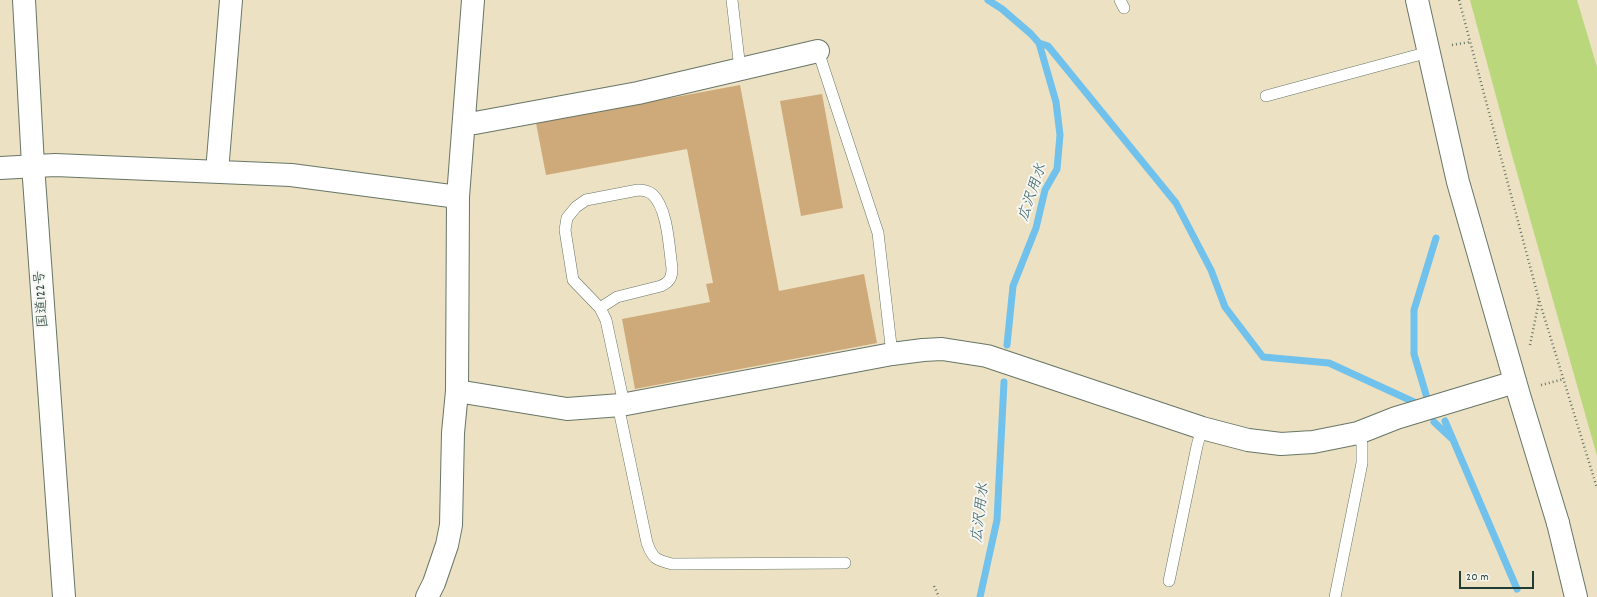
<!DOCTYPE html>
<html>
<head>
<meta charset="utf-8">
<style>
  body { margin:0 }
  #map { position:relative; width:1597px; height:597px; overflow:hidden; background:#ece1c2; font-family:Dekko,sans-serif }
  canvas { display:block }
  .scale { position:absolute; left:1459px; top:571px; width:75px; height:18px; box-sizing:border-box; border:2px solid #1f3d34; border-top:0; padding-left:5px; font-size:12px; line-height:14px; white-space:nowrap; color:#1f3d34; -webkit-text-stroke:3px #f6f6f2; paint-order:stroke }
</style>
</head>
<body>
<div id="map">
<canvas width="1597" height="597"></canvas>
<div class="scale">20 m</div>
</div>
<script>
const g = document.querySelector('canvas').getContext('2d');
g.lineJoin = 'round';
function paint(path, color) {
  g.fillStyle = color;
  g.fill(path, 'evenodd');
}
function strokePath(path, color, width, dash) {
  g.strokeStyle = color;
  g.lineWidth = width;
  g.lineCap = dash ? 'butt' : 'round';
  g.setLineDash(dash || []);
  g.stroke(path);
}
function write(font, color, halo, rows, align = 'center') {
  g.font = font + ' Dekko,"Klee One",sans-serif';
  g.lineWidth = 4;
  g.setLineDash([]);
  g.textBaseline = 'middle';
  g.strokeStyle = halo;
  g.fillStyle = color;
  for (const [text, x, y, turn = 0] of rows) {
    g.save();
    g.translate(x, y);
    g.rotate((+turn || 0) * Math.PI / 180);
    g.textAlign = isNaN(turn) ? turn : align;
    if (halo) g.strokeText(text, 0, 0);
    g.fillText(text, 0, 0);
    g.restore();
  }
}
paint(new Path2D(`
  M1470,0H1577L1597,67V456L1510,148Z`), '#bbd77c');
strokePath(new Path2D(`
  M988,0L1002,9L1031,34L1039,43L1056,102L1060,135L1057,169L1045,190L1036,228L1013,286L1007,345
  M1039,43L1048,46L1176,203L1211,270L1225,307L1263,357L1329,363L1414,402
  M1427,398L1414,354V310L1436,238
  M1445,421L1517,589
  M1434,422L1451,438
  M980,597L997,520L1004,382`), '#70c1eb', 7);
paint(new Path2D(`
  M740,85L779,291L864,274L877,343L635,389L622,319L710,302L706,284L713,283L687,149L546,175L536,123Z
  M822,94L843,208L801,216L780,101Z`), '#cea979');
const service = new Path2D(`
  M732,0L740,69
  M1120,0L1124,8
  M818,51L878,233L892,354
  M1266,96L1429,52
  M600,308L617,297L661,286C670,282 672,277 672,268C669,248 668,208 652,194C648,191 643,190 638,190L586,200L576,207L567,218L565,230L573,280L600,308L606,320L624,404
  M618,405L647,543C653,559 656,560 672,564L845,563
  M1169,581L1197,446L1202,428
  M1335,597L1362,463V444L1358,433`);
const minor = new Path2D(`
  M464,123H475L638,93L818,51
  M0,168L55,165L291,175L458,197
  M217,172L231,0
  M457,391L567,409L621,405L892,354L923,350L942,349L987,356L1202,428L1248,440L1281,444L1313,442L1358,433L1396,418L1515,382
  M1558,523L1576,597
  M427,597L434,583L447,545L451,525L453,433L457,391L458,197L473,0`);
const tertiary = new Path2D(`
  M1417,0L1458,182L1519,395L1558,523`);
const trunk = new Path2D(`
  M24,0L33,165L64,597`);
strokePath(service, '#677666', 12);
strokePath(minor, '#677666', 24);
strokePath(tertiary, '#677666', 24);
strokePath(trunk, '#677666', 24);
strokePath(new Path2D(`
  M1459,0L1539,300L1597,488
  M1452,45L1470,42
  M1530,345L1539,301
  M1541,385L1564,379
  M934,586L939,597`), '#677666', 2.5, [1, 3]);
strokePath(service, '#fff', 11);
strokePath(minor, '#fff', 22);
strokePath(tertiary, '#fff', 22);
strokePath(trunk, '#fff', 22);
write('14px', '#1f3d34', '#f6f6f2', [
  ["国道122号",43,299,-94]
]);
write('italic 15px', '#335e62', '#f6f6f2', [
  ["広沢用水",1034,193,-71],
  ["広沢用水",982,513,-83]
]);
</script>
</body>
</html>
